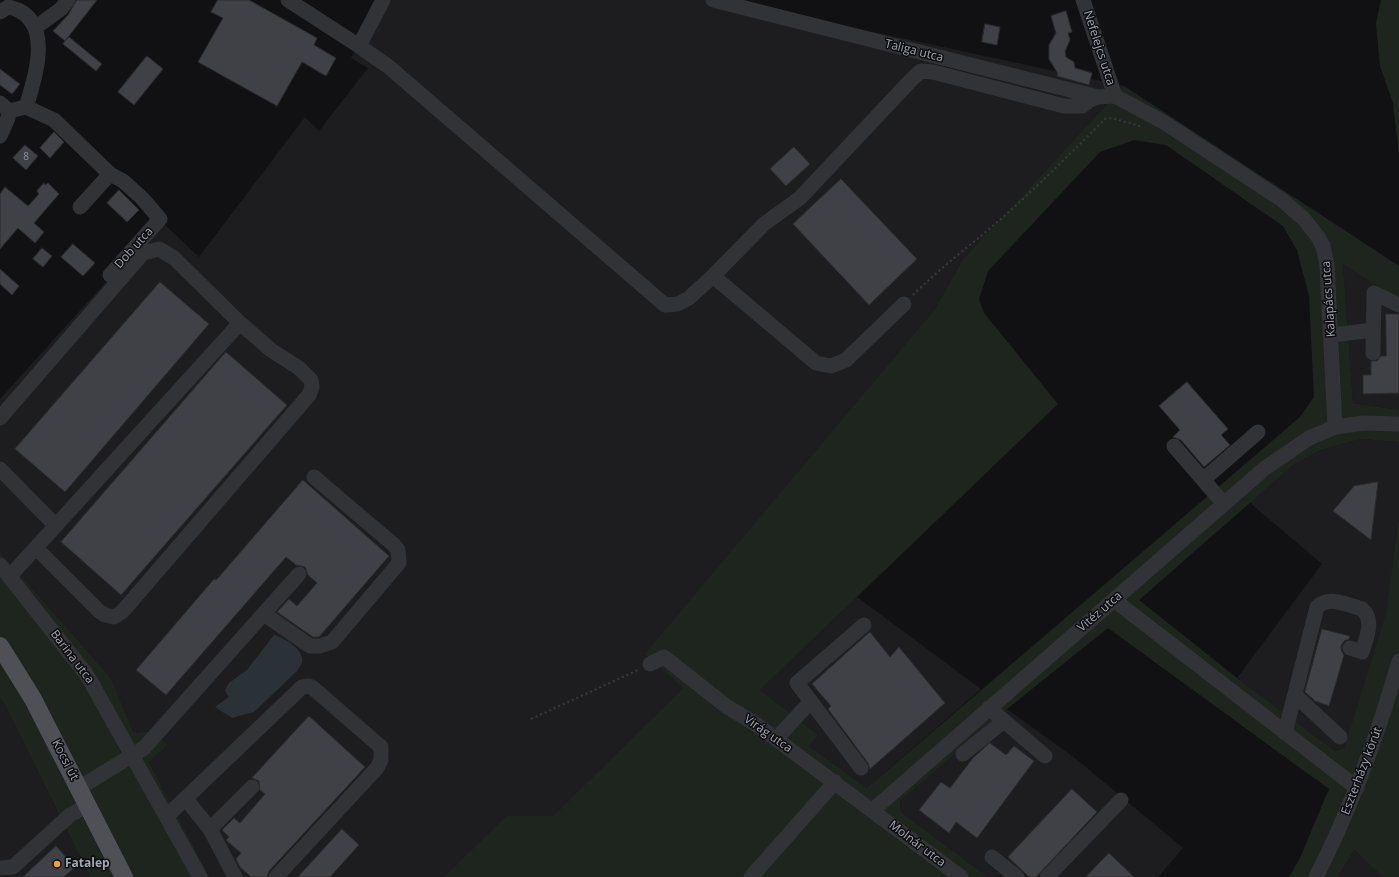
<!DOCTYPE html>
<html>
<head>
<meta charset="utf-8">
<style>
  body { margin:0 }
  canvas { display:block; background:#111113 }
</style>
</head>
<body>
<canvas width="1399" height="877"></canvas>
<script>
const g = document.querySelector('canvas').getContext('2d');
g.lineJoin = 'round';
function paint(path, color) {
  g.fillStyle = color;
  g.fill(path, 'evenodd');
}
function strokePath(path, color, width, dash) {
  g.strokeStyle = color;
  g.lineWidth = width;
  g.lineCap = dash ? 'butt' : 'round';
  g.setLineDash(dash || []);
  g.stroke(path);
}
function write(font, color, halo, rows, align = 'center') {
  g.font = font + ' "Open Sans",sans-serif';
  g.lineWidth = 3;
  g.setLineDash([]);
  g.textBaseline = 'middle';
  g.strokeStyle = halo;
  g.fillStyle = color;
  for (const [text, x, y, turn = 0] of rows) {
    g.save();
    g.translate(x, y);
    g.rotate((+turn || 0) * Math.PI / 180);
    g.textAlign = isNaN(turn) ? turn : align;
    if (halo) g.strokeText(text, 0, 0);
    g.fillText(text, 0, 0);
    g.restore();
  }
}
paint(new Path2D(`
  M386,0H725L1124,86L963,259L935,309L646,654L683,688L553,816H506L444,877H210L149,762L168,745L154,731L134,733L111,678L0,552V399L161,221L199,257L305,117L319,131L368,68L351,58Z
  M1343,263L1399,299V410L1353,403Z
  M1361,439L1399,442V517L1387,614L1344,748L1335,751L1237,678L1322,564L1249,502L1293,465L1321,450Z
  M857,597L981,689L867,788L809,746L817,735L760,690Z
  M0,698L5,705L90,877H0Z
  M1007,709L1076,759L1183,848L1158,877H988L901,812L900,801Z
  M1354,850L1383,877H1338Z`), '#1d1d20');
paint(new Path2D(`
  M1381,0H1399V154L1393,103L1380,66L1376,24Z
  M1124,86L1399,266V299L1343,264L1353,403L1399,410V442L1361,439L1321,450L1293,465L1139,600L1237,678L1335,751L1344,748L1386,614L1399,517V877H1383L1354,850L1338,877H1289L1300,858L1329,789L1108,628L1007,709L900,801L901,812L988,877H444L506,816H553L683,688L645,654L935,309L963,259ZM1134,140L1166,145L1283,226L1297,250L1309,296L1314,397L1300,417L867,788L809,746L818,735L760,690L1058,404L984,313L979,299L988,271L1100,152Z
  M0,552L111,678L134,733L154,731L168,745L149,762L210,877H90L5,705L0,698Z`), '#1e251e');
paint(new Path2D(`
  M274,635C284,638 305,649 302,663C301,665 298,669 297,671L254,712L232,718L215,707L229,697L225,690L229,683L247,670Z`), '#2a3238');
const building = new Path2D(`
  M77,0H97L65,41L53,31L68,15Z
  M218,0H249L317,38L314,45L336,58L326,76L302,62L277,106L198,62L223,18L211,12Z
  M1066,11L1072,32L1068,33L1070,40L1065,51L1066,57L1074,62L1075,68L1092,73L1089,85L1057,76L1058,74L1049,59V45L1056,33L1051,16Z
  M985,24L1000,27L997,45L982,42Z
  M69,37L102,64L96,71L63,44Z
  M147,56L163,69L134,105L118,92Z
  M0,69L20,84L12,94L0,85Z
  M54,132L64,142L50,158L40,148Z
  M25,145L38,156L26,170L13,158Z
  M794,147L810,164L786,186L770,169Z
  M841,179L917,259L869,305L793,224Z
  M44,183L45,185L48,183L59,194L34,223L44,232L35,243L18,228L0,249V194L5,187L28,206L39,194L37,191Z
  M119,190L139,210L127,222L107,203Z
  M73,244L95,263L83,276L61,257Z
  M42,248L52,256L43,267L33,259Z
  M0,269L19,286L12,295L0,284Z
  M160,282L209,324L65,492L15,449Z
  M1386,314H1399V393L1363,394V375H1371V361H1377L1381,356H1386Z
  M226,352L287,405L121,595L61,542Z
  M1187,382L1228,429L1221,435L1230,445L1204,467L1181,440L1173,437L1180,430L1159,406Z
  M303,480L389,556L319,637H313L277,612L289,599L297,606L317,583L308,575L305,567L296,565L286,557L166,695L136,670L214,579L216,580Z
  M1378,482L1371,540L1333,511L1354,486Z
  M1322,629L1350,636L1349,639L1344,641L1341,646V650L1344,655L1329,706L1315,701L1305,692Z
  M870,632L890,657L899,647L945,703L870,769L868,763L828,709L831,706L812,684Z
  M309,716L365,767L269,871L267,877H251L240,867L236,859L241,853L226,840L229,837L222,830L234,818L240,823L265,794L260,790L259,781L252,778Z
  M990,743L1006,755L1014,746L1034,761L977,838L956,822L949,833L919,810L941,782L950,788L973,758Z
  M1072,789L1097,812L1036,877H1029L1008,857Z
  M342,829L359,845L330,877H298Z
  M56,846L75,867L64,877H23Z
  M1109,853L1134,877H1086Z`);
paint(building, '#404146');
strokePath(building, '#2b2b2f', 1);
strokePath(new Path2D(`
  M913,295C939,269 967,248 994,225C1033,191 1069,155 1105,119L1112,118L1143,127
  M531,719L640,669`), '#383a3e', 2, [2, 3]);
strokePath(new Path2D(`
  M288,0L359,46L389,67L665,305L678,304L689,298L713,276L764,224L800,198L913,78L921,71L933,72L1064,106H1082L1090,100L1098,97
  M713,0L1098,97L1115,96L1165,123L1282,200L1304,219L1318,237L1323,246L1327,265L1335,427L1364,423L1399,424
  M1083,0L1115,96
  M0,12L8,7C55,16 36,76 26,107
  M36,27L61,9L68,0
  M359,46L383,0
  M0,103L9,111L8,118L0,136
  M9,111L26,107L54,120L110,174L123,181L142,198L160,219L110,275
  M80,207L110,174
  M713,276L816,363L831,366L846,360L904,304
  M1332,335L1373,330
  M1373,353L1374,293L1399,305
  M0,418L143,253L159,249L174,258L240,323L271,350L299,368L311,380L312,387L309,395L122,612L114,617L105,615L99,611L36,548
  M1174,446L1224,504
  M0,469L56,526
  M1203,480L1258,432
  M0,565L87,675L200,877
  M10,576L240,323
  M1114,600L1357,788
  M264,614L310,646H320L332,642L399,563L398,550L394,545L314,477
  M650,664L664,657L726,706L757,725L961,877
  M1295,695L1340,737
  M989,708L1045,756
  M1285,733L1317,607C1329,595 1348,605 1362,609C1375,620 1366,639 1362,652L1350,648
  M776,739L811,701
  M963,754L1004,721
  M861,768L797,683L864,625
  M79,788L144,748L299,574
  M186,799L210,829L235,877
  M873,810L1264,469L1309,438L1335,427
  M167,816L302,687L309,686L313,688L381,747V760L377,768L276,877
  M210,829L252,787
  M992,857L1017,877
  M0,868L13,867L70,815L88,805
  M751,877L835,782
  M1047,877L1121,800
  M1316,877C1351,808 1378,735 1399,661`), '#323337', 15);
strokePath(new Path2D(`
  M0,646L33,699L124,877`), '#4e5056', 18);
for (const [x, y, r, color] of [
  [57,864,4,"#eea72e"]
]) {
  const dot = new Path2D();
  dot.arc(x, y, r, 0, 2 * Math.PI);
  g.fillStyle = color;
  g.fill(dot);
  strokePath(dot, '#0c0c0e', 1.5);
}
write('10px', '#8a8e98', null, [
  ["8",26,157]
]);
write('12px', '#a3a8b3', '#0c0c0e', [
  ["Nefelejcs utca",1099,48,72],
  ["Taliga utca",914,51,14],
  ["Dob utca",134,248,-48],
  ["Kalapács utca",1329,299,-94],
  ["Vitéz utca",1100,612,-41],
  ["Barina utca",72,657,53],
  ["Virág utca",768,734,35],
  ["Kocsi út",65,760,63],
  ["Eszterházy körút",1362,771,-69],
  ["Molnár utca",917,844,37]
]);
write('bold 12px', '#a3a8b3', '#0c0c0e', [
  ["Fatalep",65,864]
], 'left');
</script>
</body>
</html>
